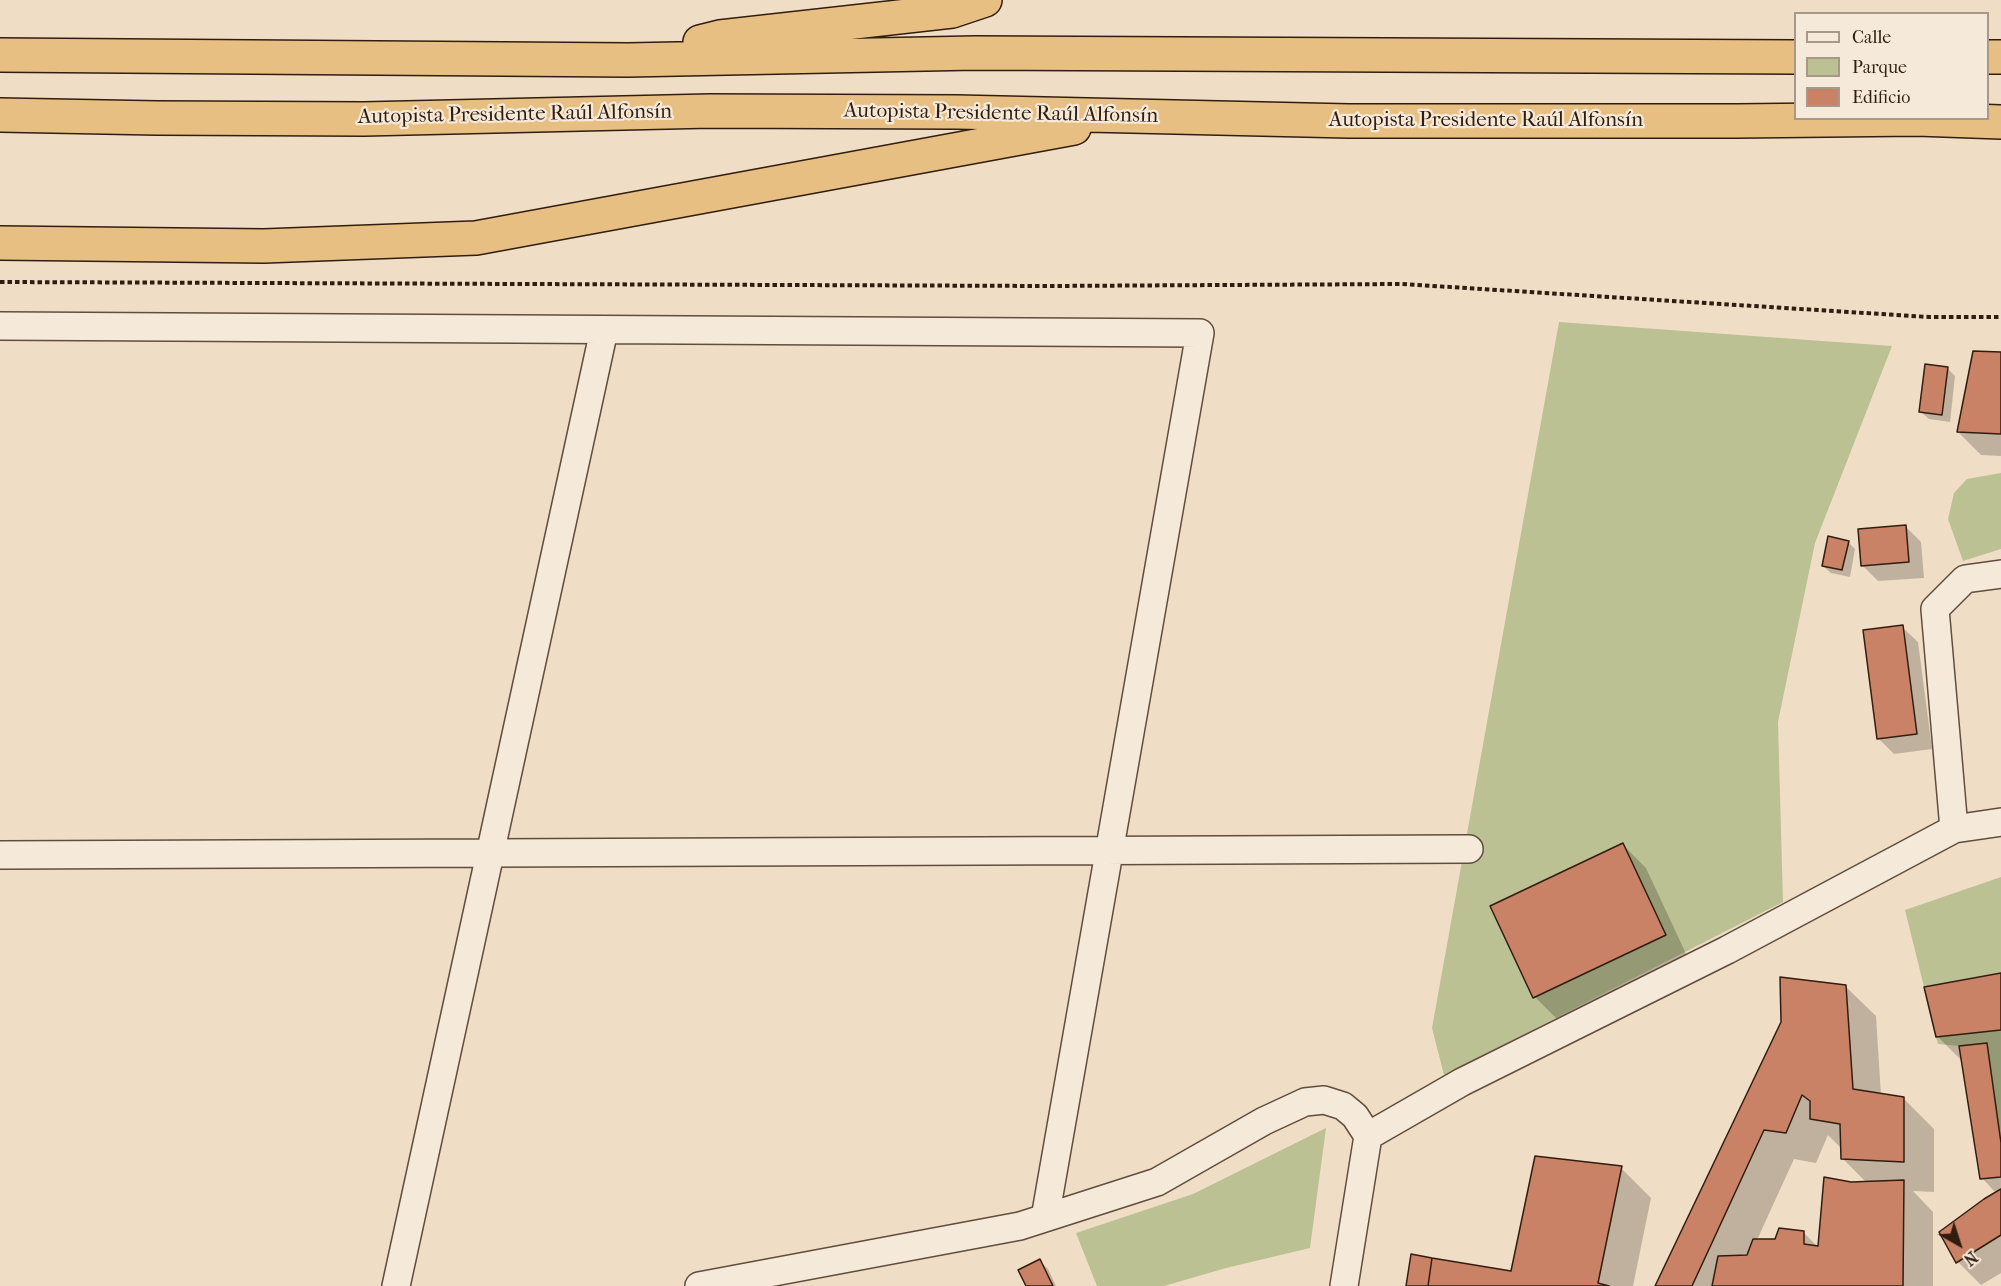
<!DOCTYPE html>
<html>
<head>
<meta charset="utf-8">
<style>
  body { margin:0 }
  #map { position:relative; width:2001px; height:1286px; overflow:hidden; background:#efdec5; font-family:"IM FELL French Canon",serif }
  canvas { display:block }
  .legend { position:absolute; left:1794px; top:12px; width:195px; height:108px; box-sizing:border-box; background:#f5ead9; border:2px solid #a79889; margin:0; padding:8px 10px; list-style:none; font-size:18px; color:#311d10 }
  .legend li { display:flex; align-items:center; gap:12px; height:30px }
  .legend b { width:30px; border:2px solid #a79889 }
  .north { position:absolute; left:1929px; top:1214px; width:60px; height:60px; -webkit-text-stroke:4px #f5ead9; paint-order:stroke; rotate:141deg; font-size:16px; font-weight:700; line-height:24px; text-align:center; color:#311d10 }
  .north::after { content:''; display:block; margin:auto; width:21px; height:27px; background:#311d10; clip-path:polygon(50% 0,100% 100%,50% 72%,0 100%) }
</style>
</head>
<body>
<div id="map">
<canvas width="2001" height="1286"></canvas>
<ul class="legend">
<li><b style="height:8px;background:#f5ead9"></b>Calle</li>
<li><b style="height:16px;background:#bbc193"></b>Parque</li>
<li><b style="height:16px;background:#c98265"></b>Edificio</li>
</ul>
<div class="north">N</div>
</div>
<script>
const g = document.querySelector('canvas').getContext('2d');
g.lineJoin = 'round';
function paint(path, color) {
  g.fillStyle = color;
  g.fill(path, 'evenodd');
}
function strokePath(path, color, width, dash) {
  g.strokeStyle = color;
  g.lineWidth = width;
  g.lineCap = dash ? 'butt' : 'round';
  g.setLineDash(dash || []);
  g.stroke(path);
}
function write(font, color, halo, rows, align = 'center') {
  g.font = font + ' "IM FELL French Canon",serif';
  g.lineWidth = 4.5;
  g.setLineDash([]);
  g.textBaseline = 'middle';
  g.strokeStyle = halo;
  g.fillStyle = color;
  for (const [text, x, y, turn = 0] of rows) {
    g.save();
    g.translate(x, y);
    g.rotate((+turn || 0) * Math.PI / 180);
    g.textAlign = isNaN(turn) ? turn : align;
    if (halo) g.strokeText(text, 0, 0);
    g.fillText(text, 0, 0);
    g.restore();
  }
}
paint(new Path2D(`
  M1559,322L1892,346L1815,543L1778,722L1783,902L1444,1075L1432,1028Z
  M2001,473V549L1963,561L1948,519L1954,493L1967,479Z
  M2001,877V973L1924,987L1905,910Z
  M2001,1030V1143L1987,1043L1959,1046L1938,1044L1936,1037Z
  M1326,1128L1310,1248L1226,1268L1164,1286H1097L1076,1233L1193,1194Z`), '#bbc193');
paint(new Path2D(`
  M2001,354V456L1981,455L1958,432Z
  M1947,368L1955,376L1950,422L1929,419L1921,412Z
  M1905,526L1921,542L1924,578L1878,581L1862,565Z
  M1848,542L1855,549L1850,577L1831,573L1823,566Z
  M1902,627L1918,642L1932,749L1894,754L1878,738Z
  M1623,845L1646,868L1688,958L1558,1020L1535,997Z
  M2001,974V1273L1981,1285L1958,1262L1996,1193L1982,1178L1963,1062L1937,1036Z
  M1845,986L1876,1016L1881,1095L1904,1099L1934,1129V1192L1913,1191L1933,1212V1286H1657ZM1828,1135L1842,1149L1843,1159L1867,1183H1851L1819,1248L1803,1232L1776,1240H1757L1794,1159L1816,1163Z
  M1621,1168L1651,1198L1633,1286H1407L1512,1273Z
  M1040,1261L1048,1269L1056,1286H1027Z`), '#0003');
const building = new Path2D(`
  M1973,351L2001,352V434L1957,432Z
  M1925,364L1948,367L1942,415L1919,412Z
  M1906,525L1909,562L1861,566L1858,529Z
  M1828,536L1849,541L1842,570L1822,566Z
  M1903,625L1917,734L1877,739L1863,630Z
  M1623,843L1666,935L1533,998L1490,906Z
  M2001,973V1030L1936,1037L1924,987Z
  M1780,977L1846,985L1853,1089L1904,1097V1162L1841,1159L1840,1124L1810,1119V1101L1802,1095L1786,1133L1764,1130L1692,1286H1655L1781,1022Z
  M1987,1043L2001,1143V1177L1980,1179L1959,1046Z
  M1535,1156L1622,1166L1598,1283L1609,1286H1428L1432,1258L1511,1271Z
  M1824,1177L1851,1182L1904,1180L1903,1286H1712L1718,1256L1747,1255L1753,1239H1775L1779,1228L1804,1231V1244L1818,1246Z
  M2001,1189V1235L1956,1263L1939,1232L1984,1199Z
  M1411,1254L1432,1258L1428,1286H1406Z
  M1040,1259L1053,1286H1026L1018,1270Z`);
paint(building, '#c98265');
strokePath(building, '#311d10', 1.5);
const street = new Path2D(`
  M0,326L1200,333L1045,1218
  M1954,829L1935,609L1965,579L2001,574
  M0,855L1469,849
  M1368,1136L1462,1082L1727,950L1954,829L2001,822
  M396,1286L604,330
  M699,1286L1020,1226L1157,1182L1264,1121L1305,1102L1324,1100L1343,1106L1355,1116L1368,1136L1344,1286`);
const highway = new Path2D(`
  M700,42L720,37L952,11L985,0
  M0,55L628,60L975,53L1796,57
  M1988,57H2001
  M0,115L157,118L364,119L710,111L957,112L1349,121H1737L1917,119L2001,122
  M0,243L264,246L476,238L1074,128`);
strokePath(street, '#604d3d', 30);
strokePath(highway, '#311d10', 36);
strokePath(new Path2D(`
  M0,282L1049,286L1402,284L1929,317H2001`), '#311d10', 4, [4.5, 3]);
strokePath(street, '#f5ead9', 27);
strokePath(highway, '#e8bf82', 33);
write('21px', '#311d10', '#f5ead9', [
  ["Autopista Presidente Raúl Alfonsín",1001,114,1],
  ["Autopista Presidente Raúl Alfonsín",515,115,-1],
  ["Autopista Presidente Raúl Alfonsín",1486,121]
]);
</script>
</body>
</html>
